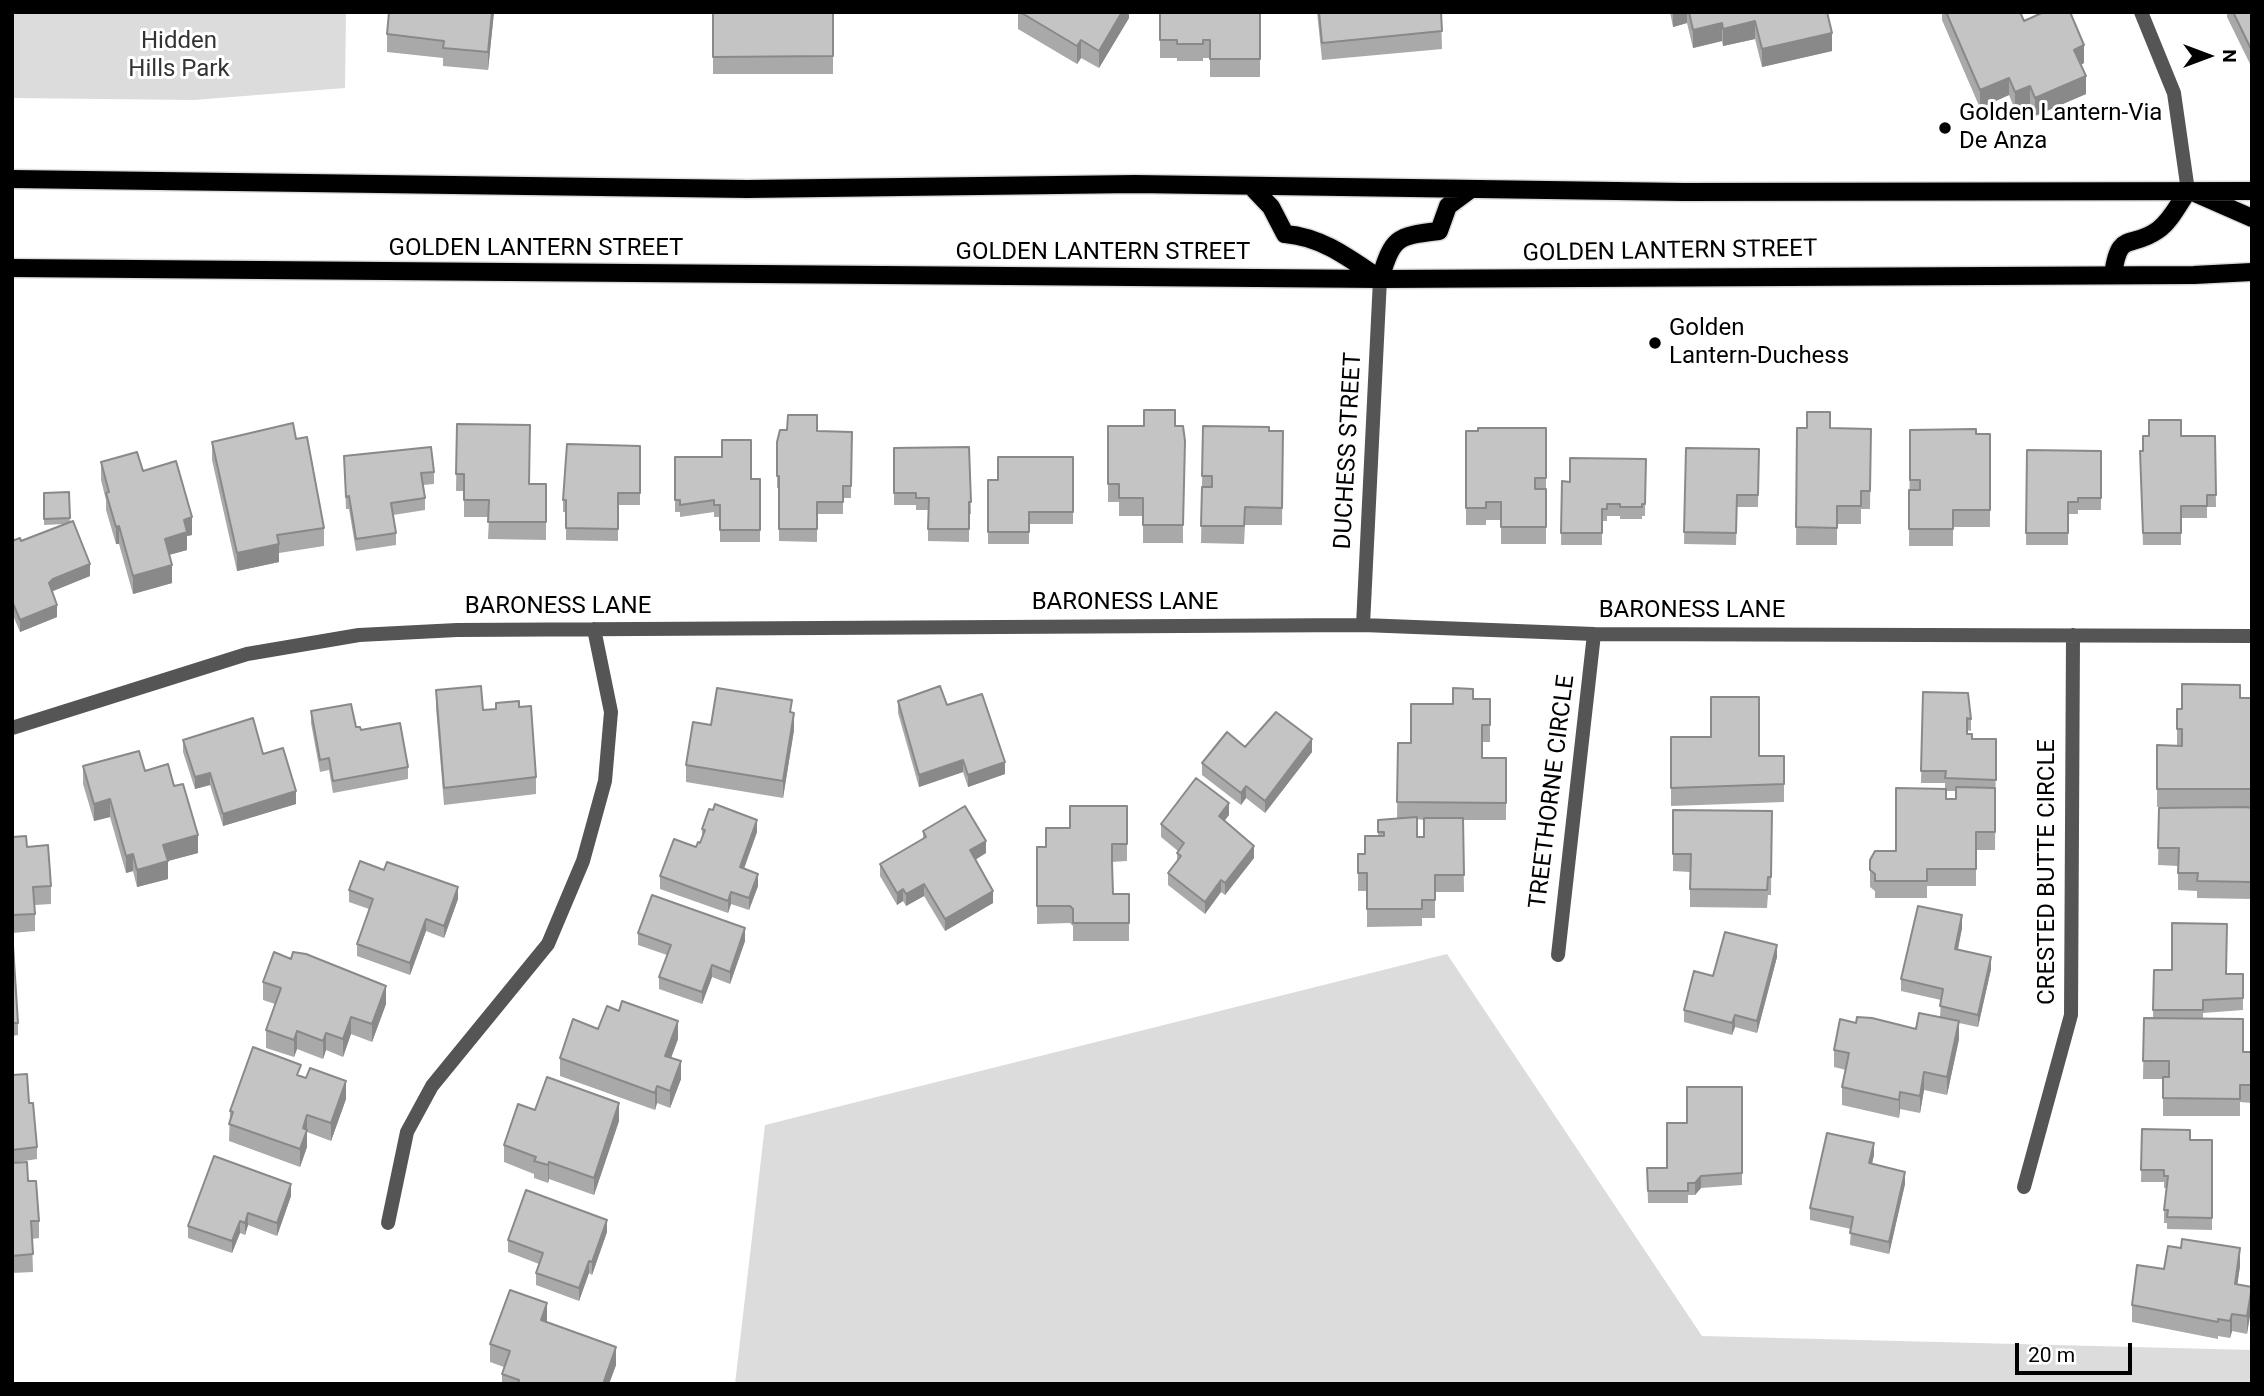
<!DOCTYPE html>
<html>
<head>
<meta charset="utf-8">
<style>
  body { margin:0 }
  #map { position:relative; width:2264px; height:1396px; overflow:hidden; background:#fff; font-family:Roboto,sans-serif }
  canvas { display:block }
  .frame { position:absolute; inset:0; border:14px solid #000; pointer-events:none }
  .north { position:absolute; left:2173px; top:21px; width:70px; height:70px; -webkit-text-stroke:5px #fff; paint-order:stroke; rotate:90deg; font-size:19px; font-weight:700; line-height:28px; text-align:center; color:#000 }
  .north::after { content:''; display:block; margin:auto; width:24px; height:32px; background:#000; clip-path:polygon(50% 0,100% 100%,50% 72%,0 100%) }
  .scale { position:absolute; left:2015px; top:1343px; width:117px; height:32px; box-sizing:border-box; border:4px solid #000; border-top:0; padding-left:9px; font-size:21px; line-height:24px; white-space:nowrap; color:#000; -webkit-text-stroke:5px #fff; paint-order:stroke }
</style>
</head>
<body>
<div id="map">
<canvas width="2264" height="1396"></canvas>
<div class="frame"></div>
<div class="north">N</div>
<div class="scale">20 m</div>
</div>
<script>
const g = document.querySelector('canvas').getContext('2d');
g.lineJoin = 'round';
function paint(path, color) {
  g.fillStyle = color;
  g.fill(path, 'evenodd');
}
function strokePath(path, color, width, dash) {
  g.strokeStyle = color;
  g.lineWidth = width;
  g.lineCap = dash ? 'butt' : 'round';
  g.setLineDash(dash || []);
  g.stroke(path);
}
function write(font, color, halo, rows, align = 'center') {
  g.font = font + ' Roboto,sans-serif';
  g.lineWidth = 6;
  g.setLineDash([]);
  g.textBaseline = 'middle';
  g.strokeStyle = halo;
  g.fillStyle = color;
  for (const [text, x, y, turn = 0] of rows) {
    g.save();
    g.translate(x, y);
    g.rotate((+turn || 0) * Math.PI / 180);
    g.textAlign = isNaN(turn) ? turn : align;
    if (halo) g.strokeText(text, 0, 0);
    g.fillText(text, 0, 0);
    g.restore();
  }
}
paint(new Path2D(`
  M12,12H346L345,88L194,100L12,98Z
  M1447,954L1702,1336L2252,1350V1384H735L765,1125Z`), '#dcdcdc');
const primary = new Path2D(`
  M12,179L747,189L1135,184L1684,192L2252,191
  M1251,186L1271,207L1285,234C1322,237 1349,258 1380,279
  M2195,193L2252,218
  M12,268L1380,279L2194,275L2252,272
  M2113,275C2119,229 2130,250 2158,230C2171,221 2179,203 2188,191
  M1380,279C1393,237 1396,236 1439,231L1448,206L1471,189`);
strokePath(primary, '#dbdbdb', 21);
strokePath(new Path2D(`
  M2141,12L2174,93L2188,191
  M1363,625L1380,279
  M12,728L247,654L359,635L457,630L1363,625L1594,634L2252,636
  M1558,955L1594,634
  M2024,1187L2071,1015L2073,635
  M388,1223L407,1132L432,1086L548,944L583,861L605,781L611,712L594,629`), '#555', 14);
strokePath(primary, '#000', 18);
paint(new Path2D(`
  M389,12H494L488,70L443,66V58L387,52V34Z
  M713,12H833V74H713Z
  M1018,12H1129V18L1099,68L1081,58L1077,64L1018,29Z
  M1160,12H1260V77H1210V58H1203V61H1177V58H1160Z
  M1317,12H1441L1442,49L1322,60Z
  M1670,12H1827L1832,51L1762,67L1755,39L1723,46L1722,41L1693,48L1687,23L1673,27Z
  M1942,12H2020L2024,21L2084,63L2081,65L2086,94L2035,116L2030,104L2015,110L2009,95L1980,108L1942,20Z
  M2227,12H2252V68L2227,17Z
  M457,424L529,484H546V540L488,539L489,517H464V491H456Z
  M1108,426H1183V543H1143V516H1119V502H1108Z
  M1203,426L1283,431L1282,525H1245L1244,544L1201,543Z
  M1546,428V544H1501V520H1486V525H1466V431Z
  M1797,428L1871,429L1870,509H1861V524H1837V545H1796Z
  M1910,430L1990,434V527H1953V546H1909Z
  M817,431L852,432L851,498H843V514H817V542L779,541V488H777V476Z
  M2181,436H2215L2216,507H2207V518H2181V545H2143L2140,463L2143,451Z
  M296,439L324,528V546L279,553V562L237,571L212,460V442Z
  M640,446V505H618V541L566,540V512H563V500Z
  M969,447L971,514H969V542L928,541V510H916V505H894V448Z
  M1686,448L1759,449L1758,507H1737L1736,545L1684,544Z
  M2027,450L2101,451V510H2078V514H2068V545H2026Z
  M344,456L434,472V484L423,485L425,498V510L393,515L396,533V545L356,551L349,509H346Z
  M675,457L751,479H760V542H720V517H714V512L680,517V512H675Z
  M1073,457V524H1029V544H988V480H998Z
  M1646,459L1645,516H1642V519H1620V516H1607V521H1602V545H1561L1562,481L1570,482Z
  M101,462L143,471L192,535L187,536V550L169,555L172,583L133,594L119,544H116L106,510V500L101,480Z
  M69,492L70,522L90,576L53,591L57,617L20,632L12,613V541H21L65,524L44,525V493Z
  M436,690L483,710L519,707L536,777V794L444,805L436,708Z
  M1923,692L1971,719V731L1967,730V734L1972,739H1996L1995,850H1976V886H1927V898H1875V891L1870,887V860L1896,851L1945,789V783H1921ZM1946,791H1956V799H1946Z
  M2252,698V807H2157V745L2177,746V709Z
  M1473,699H1490V742H1482V758H1506V820H1463L1464,892H1435V918H1422V926L1367,927V891H1358V854H1365L1378,836V820L1397,818L1398,743H1411L1453,704ZM1417,819L1424,820V837H1417Z
  M898,701L947,705L1005,774L968,787L963,772L919,787L898,713Z
  M311,711L356,727L408,767V779L333,793L329,770L320,772L311,723Z
  M792,713L794,730L783,798L686,782V765L711,725Z
  M1671,737L1759,756H1784V802L1671,806Z
  M183,740L263,754L296,804L223,826L210,785L195,789L183,752Z
  M1245,747L1312,752L1265,813L1246,798L1241,805L1202,775V763Z
  M83,766L145,771L174,786L198,853L168,861V879L137,887L133,871L126,873L110,817L94,821L83,784Z
  M1127,806V861L1112,862L1113,894H1129V941H1073V926L1070,923L1037,924V847H1046V828H1070Z
  M2159,808H2252V899L2197,898V891L2178,890V866L2158,865Z
  M1673,810L1772,811L1771,895H1768L1767,908L1690,907V872L1673,871Z
  M1229,815L1224,821L1254,858L1225,895L1221,892L1205,914L1168,885V873L1177,862V853L1178,851L1161,837V824Z
  M702,829L757,832L744,869L758,886L749,910L731,904L728,913L660,889V876L700,843L702,839Z
  M923,831L986,853L975,860L993,903L945,931L924,896L906,906L903,901L897,905L880,876V864L923,839Z
  M12,837L27,847L51,886V904L35,905V931L12,933Z
  M384,870L458,899L444,938L426,931L410,975L357,956V944L369,909L349,902V890Z
  M1962,928L1958,950L1991,969L1978,1027L1959,1023V1039L1947,1095L1924,1090L1920,1113L1900,1109L1899,1118L1842,1105V1087L1846,1070L1834,1067V1050L1856,1023L1916,1029L1940,1017L1941,1000L1901,991V979Z
  M638,933L745,941L730,984L712,977L702,1004L659,989V977L667,955L638,945Z
  M12,945L18,1023V1035L12,1036Z
  M1777,957L1757,1033L1735,1027L1732,1035L1684,1022V1010L1713,976Z
  M2154,970L2243,974V1010L2203,1013V1018L2243,1052H2252V1103L2240,1102V1116H2163V1079H2143L2144,1018H2153Z
  M263,982L386,1004L372,1042L351,1034L343,1057L326,1050L323,1059L297,1049L294,1057L266,1048V1030L275,1004L263,1000Z
  M678,1039L671,1058L681,1079L670,1108L657,1103L655,1110L560,1076V1058Z
  M12,1075L29,1103L37,1147V1159L12,1163Z
  M301,1076L346,1099L331,1141L307,1132V1147L300,1167L229,1141L230,1111Z
  M1742,1087V1185L1701,1188L1695,1195H1688V1203H1648L1647,1168H1667L1687,1123Z
  M535,1110L619,1121L594,1195L549,1179L548,1183L534,1178V1174L504,1162V1145Z
  M2142,1129L2190,1140H2212V1230L2167,1229V1223H2164V1210L2166,1188H2164V1182H2141Z
  M1874,1155L1872,1164L1905,1184L1889,1254L1850,1245L1851,1229L1810,1220V1208Z
  M12,1163L28,1181L39,1221V1238L32,1239L33,1272L12,1273Z
  M291,1196L277,1236L248,1225L245,1235L240,1233L232,1253L188,1238V1226Z
  M607,1232L592,1275L589,1273L579,1301L536,1285V1273L539,1264L508,1252V1240Z
  M2240,1266L2237,1284L2252,1287L2247,1334L2232,1331L2230,1338L2218,1336V1339L2132,1322V1305L2164,1269Z
  M547,1321L546,1322L616,1365L609,1384H502V1374L504,1367L490,1362V1344Z`), '#a9a9a9');
paint(new Path2D(`
  M492,12H494L488,70V52Z
  M1122,12H1129V18L1099,68V51Z
  M1673,12H1687V23L1673,27Z
  M1755,21V39L1723,46V29Z
  M1722,23V41L1693,48V30Z
  M1832,33V51L1762,67V49Z
  M1081,40V58L1077,64V46Z
  M2084,45V63L2074,68V50Z
  M2086,76V94L2035,116V98Z
  M2009,78V95L1980,108V90Z
  M2030,86V104L2015,110V92Z
  M192,517V535L187,536V550L165,556V539L184,520Z
  M119,526V544H116V527Z
  M279,544V562L237,571V553Z
  M90,564V576L53,591L49,595V583L53,579Z
  M172,565V583L133,594V576Z
  M57,605V617L20,632V620Z
  M794,713V730L783,798V781Z
  M1312,739V752L1265,813V801Z
  M963,760V772L919,787V775Z
  M1005,762V774L968,787V775Z
  M210,773V785L195,789V777Z
  M1246,786V798L1241,805V793Z
  M296,791V804L223,826V814Z
  M110,799V817L94,821V804Z
  M1229,803V815L1219,828V816Z
  M757,820V832L740,879V867Z
  M198,835V853L168,861V879L137,887V870L163,845Z
  M986,841V853L970,863V850Z
  M1254,846V858L1225,895V883Z
  M133,854V871L126,873V856Z
  M758,874V886L749,910V898Z
  M1221,880V892L1205,914V902Z
  M924,884V896L906,906V894Z
  M458,887V899L444,938V926Z
  M903,889V901L897,905V893Z
  M993,891V903L945,931V919Z
  M731,892V904L728,913V901Z
  M1962,915V928L1955,961V949Z
  M426,919V931L410,975V963Z
  M745,928V941L730,984V972Z
  M1777,945V957L1757,1033V1021Z
  M1991,957V969L1978,1027V1015Z
  M712,965V977L702,1004V992Z
  M386,986V1004L372,1042V1024Z
  M1735,1015V1027L1732,1035V1023Z
  M351,1017V1034L343,1057V1039Z
  M678,1021V1039L665,1074V1056Z
  M1959,1021V1039L1947,1095V1077Z
  M297,1031V1049L294,1057V1040Z
  M326,1033V1050L323,1059V1041Z
  M681,1061V1079L670,1108V1091Z
  M1924,1072V1090L1920,1113V1096Z
  M346,1081V1099L331,1141V1123Z
  M657,1086V1103L655,1110V1093Z
  M1900,1092V1109L1899,1118V1100Z
  M619,1103V1121L594,1195V1178Z
  M307,1115V1147L300,1167V1149L303,1128Z
  M1874,1143V1155L1869,1175V1163Z
  M549,1162V1179L548,1183V1165Z
  M1905,1172V1184L1889,1254V1242Z
  M1701,1176V1188L1695,1195V1183Z
  M291,1184V1196L277,1236V1223Z
  M248,1213V1225L245,1235V1223Z
  M607,1220V1232L592,1275V1262Z
  M240,1221V1233L232,1253V1241Z
  M2240,1248V1266L2235,1302V1284Z
  M589,1261V1273L579,1301V1288Z
  M2252,1287V1305L2247,1334V1316Z
  M547,1303V1321L541,1338V1320Z
  M2232,1314V1331L2230,1338V1321Z
  M616,1347V1365L609,1384H603Z`), '#898989');
const building = new Path2D(`
  M389,12H492L488,52L443,48L444,41L387,34Z
  M713,12H833V56L713,57Z
  M1020,12H1122L1099,51L1081,40L1077,46Z
  M1160,12H1260V59H1210V40H1203V44H1177V40H1160Z
  M1319,12H1441L1442,31L1322,43Z
  M1689,12H1827L1832,33L1762,49L1755,21L1723,29L1722,23L1693,30Z
  M1946,12H2020L2024,21L2044,12H2070L2084,45L2074,50L2086,76L2035,98L2030,86L2015,92L2009,78L1980,90Z
  M2233,12H2252V51Z
  M1144,410H1175V426H1183L1185,441L1183,525H1143V498H1119V484H1108V426H1144Z
  M1807,412H1830V428L1871,429L1870,491H1861V506H1837V528L1796,527L1797,428H1807Z
  M788,415H817V431L852,432L851,486H843V502H817V529H779V476H777V442L780,430H787Z
  M2149,420H2181V436H2215L2216,495H2207V506H2181V533H2143L2140,451H2143V436H2149Z
  M293,423L296,439L307,437L324,528L277,535L279,544L237,553L212,442Z
  M457,424L530,425L529,484H546V522H488L489,500H464V474H456Z
  M1203,426L1269,427V431H1283L1282,508L1245,507L1244,526H1201L1202,487H1212V476H1202Z
  M1478,428H1546V478H1535V489H1546V527H1501V502H1486V508H1466V431H1478Z
  M1976,429V434H1990V510H1953V529H1909V490H1920V480H1910V430Z
  M722,440H751V479H760V530H720V505H714V500L680,505V500H675V457H722Z
  M567,444L640,446V493H618V529L566,528V500H563Z
  M431,447L434,472L421,473L425,498L391,503L396,533L356,539L349,496L346,497L344,456Z
  M969,447L971,502H969V529H928L929,498H916V493H894V448Z
  M1686,448L1759,449L1758,495H1737L1736,533L1684,532Z
  M2027,450L2101,451V498H2078V502H2068V533H2026Z
  M137,452L143,471L176,461L192,517L184,520L187,532L165,539L172,565L133,576L119,526L116,527L106,493L109,492L101,462Z
  M998,457H1073V512H1029V532H988V480H998Z
  M1570,458L1646,459L1645,504H1642V507H1620V504H1607V509H1602V533H1561L1562,481L1570,482Z
  M69,492L70,518L44,519V493Z
  M73,521L90,564L53,579L49,583L57,605L20,620L12,601V541L20,538L21,541Z
  M2182,684L2240,685V698H2252V789H2157V745L2182,746V729H2177V709H2182Z
  M481,686L483,710L496,709V703L519,701V707L531,706L536,777L444,788L436,690Z
  M940,686L947,705L982,694L1005,762L968,775L963,760L919,775L898,701Z
  M717,688L792,700L790,712L794,713L783,781L686,765L693,722L711,725Z
  M1453,688L1473,689V699H1490V725H1482V758H1506V803L1397,802L1398,743H1411V704H1453Z
  M1923,692L1968,693L1971,719L1967,718V734H1972V739H1996V780L1945,778L1946,771H1921Z
  M1711,697H1759V756H1784V784L1671,788V737H1711Z
  M351,704L356,727H360L361,730L400,723L408,767L333,781L329,758L320,760L311,711Z
  M1276,712L1312,739L1265,801L1246,786L1241,793L1202,763L1227,732L1245,747Z
  M253,718L263,754L283,748L296,791L223,814L210,773L195,777L183,740Z
  M139,751L145,771L168,764L174,786L183,784L198,835L163,845L168,861L137,870L133,854L126,856L110,799L94,804L83,766Z
  M1196,778L1229,803L1219,816L1254,846L1225,883L1221,880L1205,902L1168,873L1181,856L1177,853L1184,843L1161,824Z
  M1956,787L1995,788V832H1976V869H1927V881H1875V874L1870,870V860L1875,851H1896V788L1946,789V799H1956Z
  M715,804L757,820L740,867L758,874L749,898L731,892L728,901L660,876L674,839L696,847L698,842L700,843L705,830L702,829L709,809L713,810Z
  M965,806L986,841L970,850L993,891L945,919L924,884L906,894L903,889L897,893L880,864L926,837L923,831Z
  M1070,806H1127V844H1112V862L1113,894H1129V923H1073V909L1070,906H1037V847H1046V828H1070Z
  M2245,807L2252,808V882L2197,881L2198,873H2178L2179,848H2158L2159,808Z
  M1673,810L1772,811L1771,877H1768L1767,890L1690,889L1691,854H1673Z
  M1417,817V837H1424V818H1463L1464,875H1435V900H1422V909H1367V873H1358V854H1365V836H1384V832H1378V820Z
  M26,836L27,847L48,845L51,886L33,887L35,914L12,915V837Z
  M360,861L384,870L387,862L458,887L444,926L426,919L410,963L357,944L373,899L349,890Z
  M652,895L745,928L730,972L712,965L702,992L659,977L671,945L638,933Z
  M1918,906L1962,915L1955,949L1991,957L1978,1015L1940,1006L1943,989L1901,979Z
  M2172,923L2227,924L2226,974H2243V998L2203,1000V1010H2153L2154,970H2172Z
  M1725,932L1777,945L1757,1021L1735,1015L1732,1023L1684,1010L1694,971L1713,976Z
  M12,945H13L18,1023H12Z
  M274,952L291,959L293,952L306,954L386,986L372,1024L351,1017L343,1039L326,1033L323,1041L297,1031L294,1040L266,1030L281,988L263,982Z
  M622,1001L678,1021L665,1056L681,1061L670,1091L657,1086L655,1093L560,1058L573,1019L598,1029L607,1006L619,1011Z
  M1919,1013L1959,1021L1947,1077L1924,1072L1920,1096L1900,1092L1899,1100L1842,1087L1849,1053L1834,1050L1840,1019L1856,1023L1857,1017L1872,1018L1916,1029Z
  M2144,1018L2243,1019V1052H2252V1085H2240V1099L2163,1098V1077H2169V1061H2143Z
  M253,1047L301,1065L297,1075L306,1078L310,1068L346,1081L331,1123L307,1115L303,1128L307,1130L300,1149L229,1124L233,1112L230,1111Z
  M27,1074L29,1103H33L37,1147L12,1150V1075Z
  M547,1077L619,1103L594,1178L549,1162L548,1165L534,1161L536,1157L504,1145L518,1104L535,1110Z
  M1687,1087H1742V1173L1701,1176L1695,1183H1688V1191H1648L1647,1168H1667V1123H1687Z
  M2142,1129L2190,1130V1140H2212V1218L2167,1217L2168,1210H2164L2168,1176H2164V1170H2141Z
  M1827,1133L1874,1143L1869,1163L1905,1172L1889,1242L1850,1233L1853,1217L1810,1208Z
  M214,1156L291,1184L277,1223L248,1213L245,1223L240,1221L232,1241L188,1226Z
  M27,1162L28,1181H36L39,1221H31L33,1254L12,1256V1163Z
  M526,1190L607,1220L592,1262L589,1261L579,1288L536,1273L543,1253L508,1240Z
  M2182,1239L2240,1248L2235,1284L2252,1287L2247,1316L2232,1314L2230,1321L2218,1319V1322L2132,1305L2137,1265L2164,1269L2168,1246L2181,1248Z
  M510,1290L547,1303L541,1320L616,1347L603,1384H518L519,1380L502,1374L510,1351L490,1344Z`);
paint(building, '#c4c4c4');
strokePath(building, '#898989', 2);
for (const [x, y, r, color] of [
  [1945,128,7,"#000"],
  [1655,343,7,"#000"]
]) {
  const dot = new Path2D();
  dot.arc(x, y, r, 0, 2 * Math.PI);
  g.fillStyle = color;
  g.fill(dot);
  strokePath(dot, '#fff', 2.5);
}
write('24px', '#333', '#fff', [
  ["Hidden",179,42],
  ["Hills Park",179,70]
]);
write('24px', '#000', '#fff', [
  ["Golden Lantern-Via",1959,114],
  ["De Anza",1959,142],
  ["Golden",1669,329],
  ["Lantern-Duchess",1669,357]
], 'left');
write('24px', '#000', '#fff', [
  ["GOLDEN LANTERN STREET",536,249],
  ["GOLDEN LANTERN STREET",1670,252,-1],
  ["GOLDEN LANTERN STREET",1103,253],
  ["DUCHESS STREET",1349,451,-87],
  ["BARONESS LANE",1125,603],
  ["BARONESS LANE",558,607],
  ["BARONESS LANE",1692,611],
  ["TREETHORNE CIRCLE",1553,792,-83],
  ["CRESTED BUTTE CIRCLE",2048,872,-90]
]);
</script>
</body>
</html>
